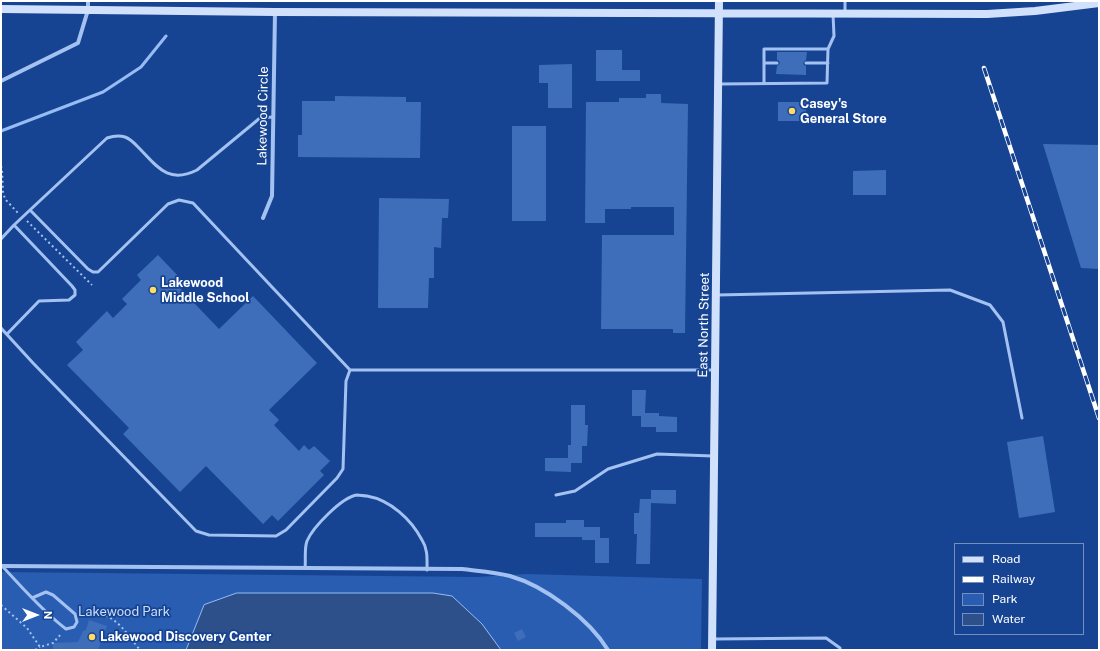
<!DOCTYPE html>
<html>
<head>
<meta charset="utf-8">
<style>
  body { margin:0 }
  #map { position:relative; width:1100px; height:651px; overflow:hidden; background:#164492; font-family:"Public Sans",sans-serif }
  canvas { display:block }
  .frame { position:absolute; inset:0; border:2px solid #fff; pointer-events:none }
  .legend { position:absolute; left:954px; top:543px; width:130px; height:92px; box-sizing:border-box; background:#164492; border:1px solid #738fbe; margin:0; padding:5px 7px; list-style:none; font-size:12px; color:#fff }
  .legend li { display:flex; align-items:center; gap:8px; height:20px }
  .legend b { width:20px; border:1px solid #738fbe }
  .north { position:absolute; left:16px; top:595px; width:40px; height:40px; -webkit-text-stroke:3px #164492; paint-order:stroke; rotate:90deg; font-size:11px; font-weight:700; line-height:16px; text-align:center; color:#fff }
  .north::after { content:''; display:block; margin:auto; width:14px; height:18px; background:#fff; clip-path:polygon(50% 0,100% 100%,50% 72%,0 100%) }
</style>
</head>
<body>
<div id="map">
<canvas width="1100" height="651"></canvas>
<div class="frame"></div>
<ul class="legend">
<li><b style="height:5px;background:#d2e1fb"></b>Road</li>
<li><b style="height:5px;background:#fff"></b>Railway</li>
<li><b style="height:11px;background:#285db1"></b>Park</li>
<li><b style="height:11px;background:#2e508a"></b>Water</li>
</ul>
<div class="north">N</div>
</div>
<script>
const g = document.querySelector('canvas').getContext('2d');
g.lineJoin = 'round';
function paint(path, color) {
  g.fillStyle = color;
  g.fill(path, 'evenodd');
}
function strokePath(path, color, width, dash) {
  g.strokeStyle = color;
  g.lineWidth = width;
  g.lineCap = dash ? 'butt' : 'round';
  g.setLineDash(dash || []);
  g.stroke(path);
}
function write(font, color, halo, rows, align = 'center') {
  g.font = font + ' "Public Sans",sans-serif';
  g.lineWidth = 3.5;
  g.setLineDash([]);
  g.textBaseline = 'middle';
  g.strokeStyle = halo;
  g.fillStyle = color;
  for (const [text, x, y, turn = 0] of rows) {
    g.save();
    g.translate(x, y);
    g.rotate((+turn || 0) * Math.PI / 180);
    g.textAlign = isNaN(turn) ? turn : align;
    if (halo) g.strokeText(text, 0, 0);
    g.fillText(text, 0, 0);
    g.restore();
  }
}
paint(new Path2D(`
  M1,572L477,577L527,574L702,579L701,650H1Z`), '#285db1');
const water = new Path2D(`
  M237,593H433L452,596L482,624L501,650H186L204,605Z`);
paint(water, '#2e508a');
strokePath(water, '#96bcf3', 1);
strokePath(new Path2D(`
  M1,131L103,92L141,67L166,36`), '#96bcf3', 3);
paint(new Path2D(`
  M596,50H622V70H640V81H596Z
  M777,52H807L806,60L803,63L804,65L806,66V75L776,74L777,66L780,63L779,61L777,60Z
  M572,64V108H548V83H539V65Z
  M646,94H661V103L688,104L685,333H673V329H601L602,235H674V207H631V209H605V223H585L586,102H619V98H646Z
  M335,96L406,97V102H421L420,158L298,157V135H302V101H335Z
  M778,102H806V121H778Z
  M512,126H546V221H512Z
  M1043,144L1099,145V269L1081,268Z
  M886,170V195H853V171Z
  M379,198L449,199L448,218H442L441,248L434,247V278H429L428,308H378Z
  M158,255L182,280L177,285L219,329L253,296L317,363L269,410L279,420L274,425L299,451L304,445L309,450L314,446L330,461L320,471L324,475L278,521L272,515L263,524L206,466L180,492L123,434L129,428L67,365L83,350L76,342L107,311L113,318L127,304L122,299L141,280L137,275Z
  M632,390H646L645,413H659V416L677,417V432H656V427H641V416H632Z
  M571,405H585V425H588L587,446H582V463H571V472L545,471V458H568V445H571Z
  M1043,436L1055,512L1019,518L1007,442Z
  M651,490H676V504L651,503L650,564H636L637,534H634V513H639L640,499H651Z
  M566,520H584V527H600V538H609V563H595V540H582V537H535V523H566Z
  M89,620L107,626L98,650H53V643L78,642L83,631L86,630Z
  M522,629L526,637L518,641L514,633Z`), '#3e6eba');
strokePath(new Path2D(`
  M1,166L2,169L3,192L5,199L18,213
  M27,221L92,285
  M1,605L27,628L40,647L53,643L62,633
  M81,616C112,607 123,629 140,650
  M35,650L40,647`), '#a4c2f1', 2, [2, 3]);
strokePath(new Path2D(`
  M845,1V13
  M764,63H777
  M806,63H828
  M764,83V49H828
  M719,84L827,83L828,49L834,36L833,14
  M273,117L260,118L197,170C169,184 158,168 140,149C135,144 131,139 125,137C119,135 113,136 107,138L30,210L88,269L93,272H98L168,204L179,200L193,203L350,370H714
  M14,225L30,210
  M1,239L14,225L72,286L75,290V295L69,300L39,301L7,334
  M717,295L950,290L990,305L1003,322L1022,418
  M1,328L33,363L196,531L209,535L276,536L286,530L337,478L343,469L346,381L350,370
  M556,495L575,491L608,469L657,454L713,456
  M2,566C22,587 42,611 66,629L74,627L77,622L75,614L53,595L46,592L32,598
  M305,568C306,560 304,549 307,541C313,527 342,497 357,495C360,495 364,496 367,496C390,500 411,519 422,540C428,549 427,559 427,570
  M714,639L826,638L840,648V650`), '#a4c2f1', 3);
strokePath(new Path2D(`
  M1,81L78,43L88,10V1
  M263,218L272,196L275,12
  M1,566L462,569C478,571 495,572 510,576C545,586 589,619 608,650`), '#a4c2f1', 4);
strokePath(new Path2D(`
  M1,9L275,12L987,14L1035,11L1099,3
  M712,650L719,1`), '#d2e1fb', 8);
const rail = new Path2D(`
  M984,68L1099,418`);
strokePath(rail, '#fff', 4.5);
strokePath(rail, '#164492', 3, [9]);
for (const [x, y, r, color] of [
  [792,111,4,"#ffdc63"],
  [153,290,4,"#ffdc63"],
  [92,637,4,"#ffdc63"]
]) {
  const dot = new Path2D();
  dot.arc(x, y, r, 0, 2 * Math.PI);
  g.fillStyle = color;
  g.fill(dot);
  strokePath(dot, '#164492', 1.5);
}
write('bold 13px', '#fff', '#164492', [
  ["Casey's",800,104],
  ["General Store",800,119],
  ["Lakewood",161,283],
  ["Middle School",161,298],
  ["Lakewood Discovery Center",100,637]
], 'left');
write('13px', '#fff', '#164492', [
  ["Lakewood Circle",263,116,-89],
  ["East North Street",704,325,-89]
]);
write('13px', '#cbdefc', '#164492', [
  ["Lakewood Park",124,612]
]);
</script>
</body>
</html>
